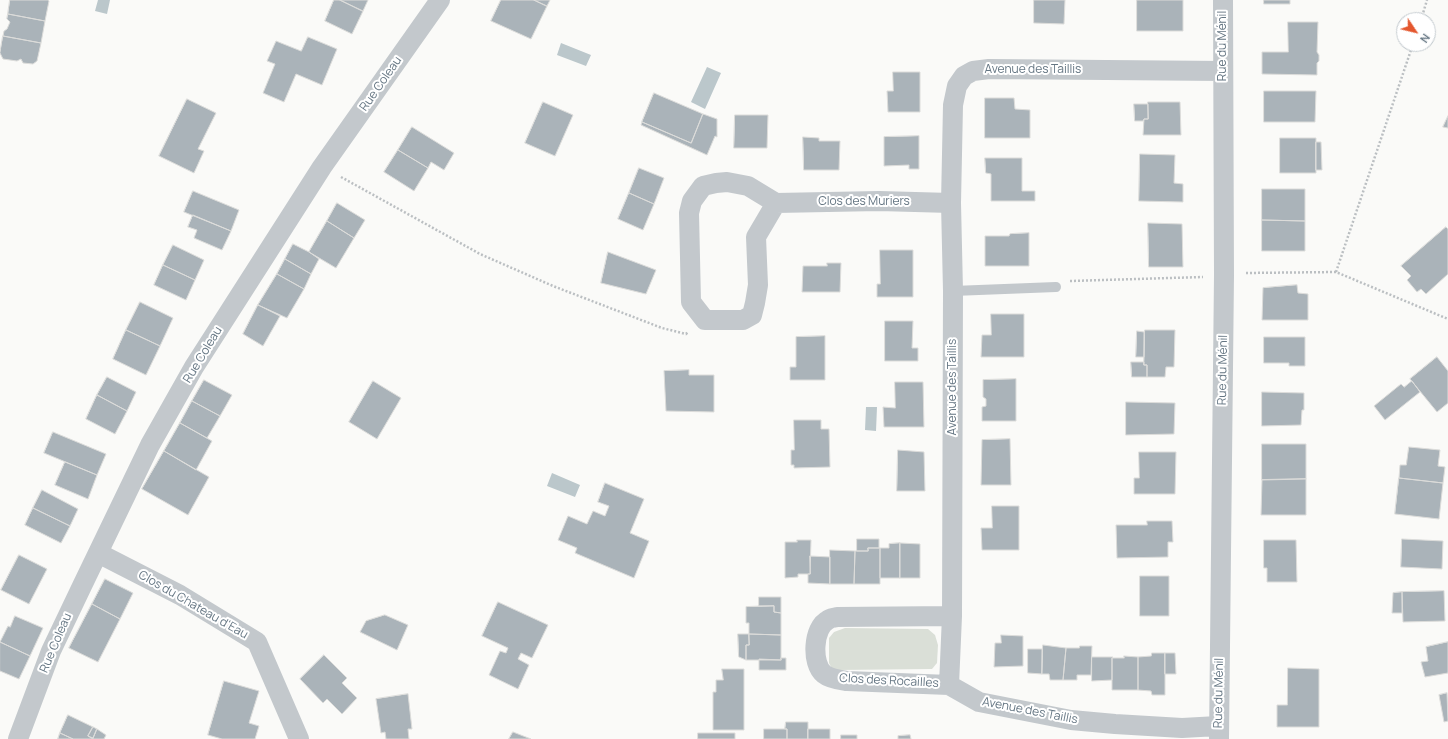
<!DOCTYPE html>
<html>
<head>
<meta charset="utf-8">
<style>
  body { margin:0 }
  #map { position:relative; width:1448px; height:739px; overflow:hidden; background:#fafaf8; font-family:Manrope,sans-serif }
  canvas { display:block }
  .north { position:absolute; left:1396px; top:12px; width:40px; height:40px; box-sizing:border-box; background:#fff; border:1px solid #c1c8cd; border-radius:50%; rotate:125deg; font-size:11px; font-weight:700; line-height:16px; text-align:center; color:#657683 }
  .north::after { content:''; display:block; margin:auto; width:14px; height:18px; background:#e4572e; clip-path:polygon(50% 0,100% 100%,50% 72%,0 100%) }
</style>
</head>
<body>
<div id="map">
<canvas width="1448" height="739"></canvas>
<div class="north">N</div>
</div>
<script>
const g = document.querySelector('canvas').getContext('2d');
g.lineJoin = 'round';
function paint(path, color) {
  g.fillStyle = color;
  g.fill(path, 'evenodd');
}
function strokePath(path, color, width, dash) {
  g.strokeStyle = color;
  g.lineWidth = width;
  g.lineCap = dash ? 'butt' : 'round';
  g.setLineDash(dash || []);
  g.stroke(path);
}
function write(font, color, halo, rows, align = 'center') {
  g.font = font + ' Manrope,sans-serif';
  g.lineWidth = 4;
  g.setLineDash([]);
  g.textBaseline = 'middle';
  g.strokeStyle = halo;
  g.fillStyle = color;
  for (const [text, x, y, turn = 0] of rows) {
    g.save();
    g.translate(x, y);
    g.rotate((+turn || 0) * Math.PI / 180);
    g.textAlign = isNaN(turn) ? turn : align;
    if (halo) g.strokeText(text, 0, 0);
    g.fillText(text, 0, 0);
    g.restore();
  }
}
paint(new Path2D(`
  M845,628L928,629L935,635L938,645L937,663L932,669L838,670L832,669L829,663V638L834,632Z`), '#dadfd7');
paint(new Path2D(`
  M98,0H110L107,14L95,11Z
  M561,43L591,55L586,66L557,55Z
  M707,67L721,73L705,109L691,102Z
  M866,407H877L876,431L865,430Z
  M552,473L580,485L575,497L547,486Z`), '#bbc7cb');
const building = new Path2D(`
  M10,0H48L49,1L45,21L8,14Z
  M334,0H340L363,11L352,34L325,21Z
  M340,0H368L363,11Z
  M501,0H534L547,6L531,39L491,21Z
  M534,0H550L547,6Z
  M1034,0H1065L1064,24L1034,23Z
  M1137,0H1183V31H1137Z
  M1264,0H1290V4H1264Z
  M8,14L45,21L41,43L3,36L4,31L7,29L10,22L7,19Z
  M1288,22H1318L1317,52L1319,55V61L1317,63V75L1262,74V52H1288Z
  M3,36L41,43L37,61L33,64L23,63L21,59L17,61L3,59L0,53Z
  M308,37L337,49L322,85L296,74L284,102L263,93L275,64L267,61L276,41L301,51Z
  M893,72H920V112H888L887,91H893Z
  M1264,91H1316L1315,122H1264Z
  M654,93L703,114L691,143L642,122Z
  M985,98H1014L1015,109L1030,110V138H985Z
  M187,99L216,113L198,149L204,151L194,173L159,156Z
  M543,102L573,115L555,156L525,143Z
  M1148,102H1180L1181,135H1143L1144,119H1148Z
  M1134,104H1148V119H1144L1143,121H1135Z
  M703,114L717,119V137L715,136L707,155L641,125L642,122L691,143Z
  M735,115H768L767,148H734Z
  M1448,116V128L1443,127Z
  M412,127L454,153L444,170L431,162L428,168L398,150Z
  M919,136V169H909V165L884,166V137Z
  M803,137L819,138V141H840L839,170H804Z
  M1280,138H1316V173H1280Z
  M1316,142H1321L1322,170H1316Z
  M398,150L428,168L414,191L384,172Z
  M1140,154L1175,155L1174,183L1183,184V202L1139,201Z
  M985,158H1022V191H1035V201H991V174L986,173Z
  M639,168L664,178L654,204L629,193Z
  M1262,189H1305V221L1262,220Z
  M193,191L239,210L231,231L184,212Z
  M629,193L654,204L643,230L618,219Z
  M337,203L365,220L354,238L327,221Z
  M193,215L231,231L222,250L194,238L197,230L188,227Z
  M1262,220L1305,221V251H1262Z
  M327,221L354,238L336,268L309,252Z
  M1148,223L1182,224L1183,267H1149Z
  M1446,227L1448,229V274L1426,294L1421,289L1417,292L1407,280L1411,276L1401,266Z
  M1029,233V266H985V236H1009L1010,234Z
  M293,244L309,252L319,259L311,274L285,259Z
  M173,245L204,260L195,280L163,265Z
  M880,250H913V297H877V284H880Z
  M608,252L656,270L646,294L601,283Z
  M285,259L311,274L304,289L277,274Z
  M827,263H841L840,292H802L803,266H827Z
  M163,265L195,280L186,300L154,285Z
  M277,274L304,289L287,318L258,305Z
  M1297,285L1298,293L1308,294V320H1262L1263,288Z
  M140,302L173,318L160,346L126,330Z
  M258,305L280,316L263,346L243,334Z
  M991,314H1024V357H981L982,335H991Z
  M885,321H913L912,348H918V361H885Z
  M126,330L160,346L146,375L113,359Z
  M1145,330H1175L1174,367H1166L1165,377H1147V365H1144Z
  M1137,331L1144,332V357H1136Z
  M825,336V380H790V367H796V337Z
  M1264,337H1305V366H1289V363H1264Z
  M1437,357L1448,371V403L1437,412L1410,379Z
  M1131,362H1144V365H1147V377H1132Z
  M689,370V375H714V412L666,411L664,371Z
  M107,377L136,392L127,411L97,395Z
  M1016,379V421H982V407L986,406V399L983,397V380Z
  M204,380L232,395L220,416L192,401Z
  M373,381L401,398L377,439L349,422Z
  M1412,381L1420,392L1385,420L1374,406L1401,384L1404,387Z
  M895,382H923L924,427H884L883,407L895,408Z
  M1262,392L1304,393V410H1302L1301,425L1262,426Z
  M97,395L127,411L115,434L86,419Z
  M192,401L220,416L207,438L180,423Z
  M1126,402L1175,403L1174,434L1126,435Z
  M794,420H821V429H829L830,467L794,468V465H791V450H794Z
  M180,423L212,441L196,470L164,451Z
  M53,432L106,454L97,475L44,453Z
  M1010,439L1011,485H981L982,440Z
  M1262,444H1306V479L1262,480Z
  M1409,447L1440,450L1438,466L1445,467L1443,483L1399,478L1400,465H1406Z
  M898,450L924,452L925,491H897Z
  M164,451L209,477L188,515L142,489Z
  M1139,452H1176L1175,494H1134V478H1139Z
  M65,462L97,475L88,499L55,485Z
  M1399,478L1443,483L1439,519L1395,514Z
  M1306,479V515H1261L1262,480Z
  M605,483L644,499L630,533L649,541L634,578L575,553L577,548L558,540L568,516L587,524L593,511L605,516L609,506L598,502Z
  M42,490L78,509L70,526L33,508Z
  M992,506H1019V550H982L981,528H992Z
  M33,508L70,526L61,543L25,525Z
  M1147,521H1172L1173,542H1168V557L1117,558L1116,525H1147Z
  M857,539H879V548H868V551H857Z
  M1402,539L1443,541L1442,569L1401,567Z
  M797,540H811L810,574H798V577L785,578V542H797Z
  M1264,540H1296L1297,582H1267V568H1264Z
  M900,543L920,544V578H900Z
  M900,543V578H880V548H889V544Z
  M868,548H880V584H854L855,551H868Z
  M830,550L855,551L854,584H830Z
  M19,555L47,569L29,604L1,590Z
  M810,556L830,557V584L808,583V574H810Z
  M1140,576H1169V616H1140Z
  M105,579L133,593L120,619L92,604Z
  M1444,591L1445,621L1403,622L1402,592Z
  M1402,592V613H1392L1393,593Z
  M759,597H781V613L774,612V606H759Z
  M498,602L548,625L532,658L521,653L518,659L529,665L518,689L489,675L500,651L506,653L508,648L482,636Z
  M92,604L120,619L98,662L69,648Z
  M774,606V612L781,613V635L749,634V623H746V607Z
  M385,615L408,625L397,650L360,632L366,621Z
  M15,616L43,628L30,656L0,642L8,626L10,627Z
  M738,634H749V645H746V660L739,657Z
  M749,634L781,635V660H746V645H749Z
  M1001,635L1023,636V666L994,667L995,643H1001Z
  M0,642L30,656L19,679L0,671Z
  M1448,642V673L1425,677L1421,662L1428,661L1426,647Z
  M1043,645L1066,648L1063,680H1050L1049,674H1042Z
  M1080,646H1092L1091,675H1077V680H1063L1066,648H1079Z
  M1028,649H1042V674L1028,673Z
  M1152,653H1165V695H1152L1151,691L1138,690V657L1151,656Z
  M1165,653H1175L1176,674H1165Z
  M324,655L347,678L342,683L357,698L342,714L327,699L323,703L300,679Z
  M1124,656L1138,657V690H1112V658H1124Z
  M1092,657H1113L1112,658V680L1092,681Z
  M781,658H786V670H759V659L781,660Z
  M1288,668L1319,669V727H1277V705H1287Z
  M722,669H744V730H713V692H716V680H723Z
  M224,681L259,691L249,723L259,726L255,739H222L208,735Z
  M1447,693L1448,721L1444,722L1439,695Z
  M408,694L412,729H408L409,739H386L385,732L381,733L376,699Z
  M68,715L93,727L88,736L93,739H73L60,733Z
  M786,722H808V739H787V729H785Z
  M93,727L97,729L93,738L88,736Z
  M97,729L106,735L104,739H93Z
  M764,729H787V739H764Z
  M808,729H830V739H808Z
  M513,732L531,739H509Z
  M60,733L73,739H58Z
  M698,733H735V739H698Z
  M841,735H857V739H841Z
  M910,735L911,739H898V736Z`);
paint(building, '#aab3b9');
strokePath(building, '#dcdcda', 1);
strokePath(new Path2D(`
  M1421,20L1427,0
  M341,177L480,254L553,286L662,328L686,334L688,332
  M1336,272L1413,44
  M1246,273L1336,272L1448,319
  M1070,281L1203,277`), '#bbbfc2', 2.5, [2, 2]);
strokePath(new Path2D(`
  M953,291L1056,287`), '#c3c8cc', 10);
strokePath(new Path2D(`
  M776,203L756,237L758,285L755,303L752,315L743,320H705L691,302L689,213L692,201L703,186L716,183L727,182L748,186L776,203L879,201L951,203
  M98,553L180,595L257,642L299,739
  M949,685L847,681C840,680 830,679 824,674C811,664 813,627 828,620C830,618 834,618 837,617L952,616
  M1218,726L1182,728L1115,724L1071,720L979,702L949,685L952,616L953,291L951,203L953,105L957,86L964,76L973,71L989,69L1223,71
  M18,739L51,651L82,586L150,445L194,367L322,167L440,0
  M1219,739L1224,275L1223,0`), '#c3c8cc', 20);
write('12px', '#657683', '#fff', [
  ["Rue du Ménil",1223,46,-90],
  ["Avenue des Taillis",1033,70],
  ["Rue Coleau",381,84,-55],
  ["Clos des Muriers",864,202],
  ["Rue Coleau",203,355,-59],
  ["Rue du Ménil",1223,370,-89],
  ["Avenue des Taillis",953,387,-90],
  ["Clos du Chateau d'Eau",193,605,30],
  ["Rue Coleau",56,643,-67],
  ["Clos des Rocailles",889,681,3],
  ["Rue du Ménil",1219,693,-89],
  ["Avenue des Taillis",1030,711,11]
]);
</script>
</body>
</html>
